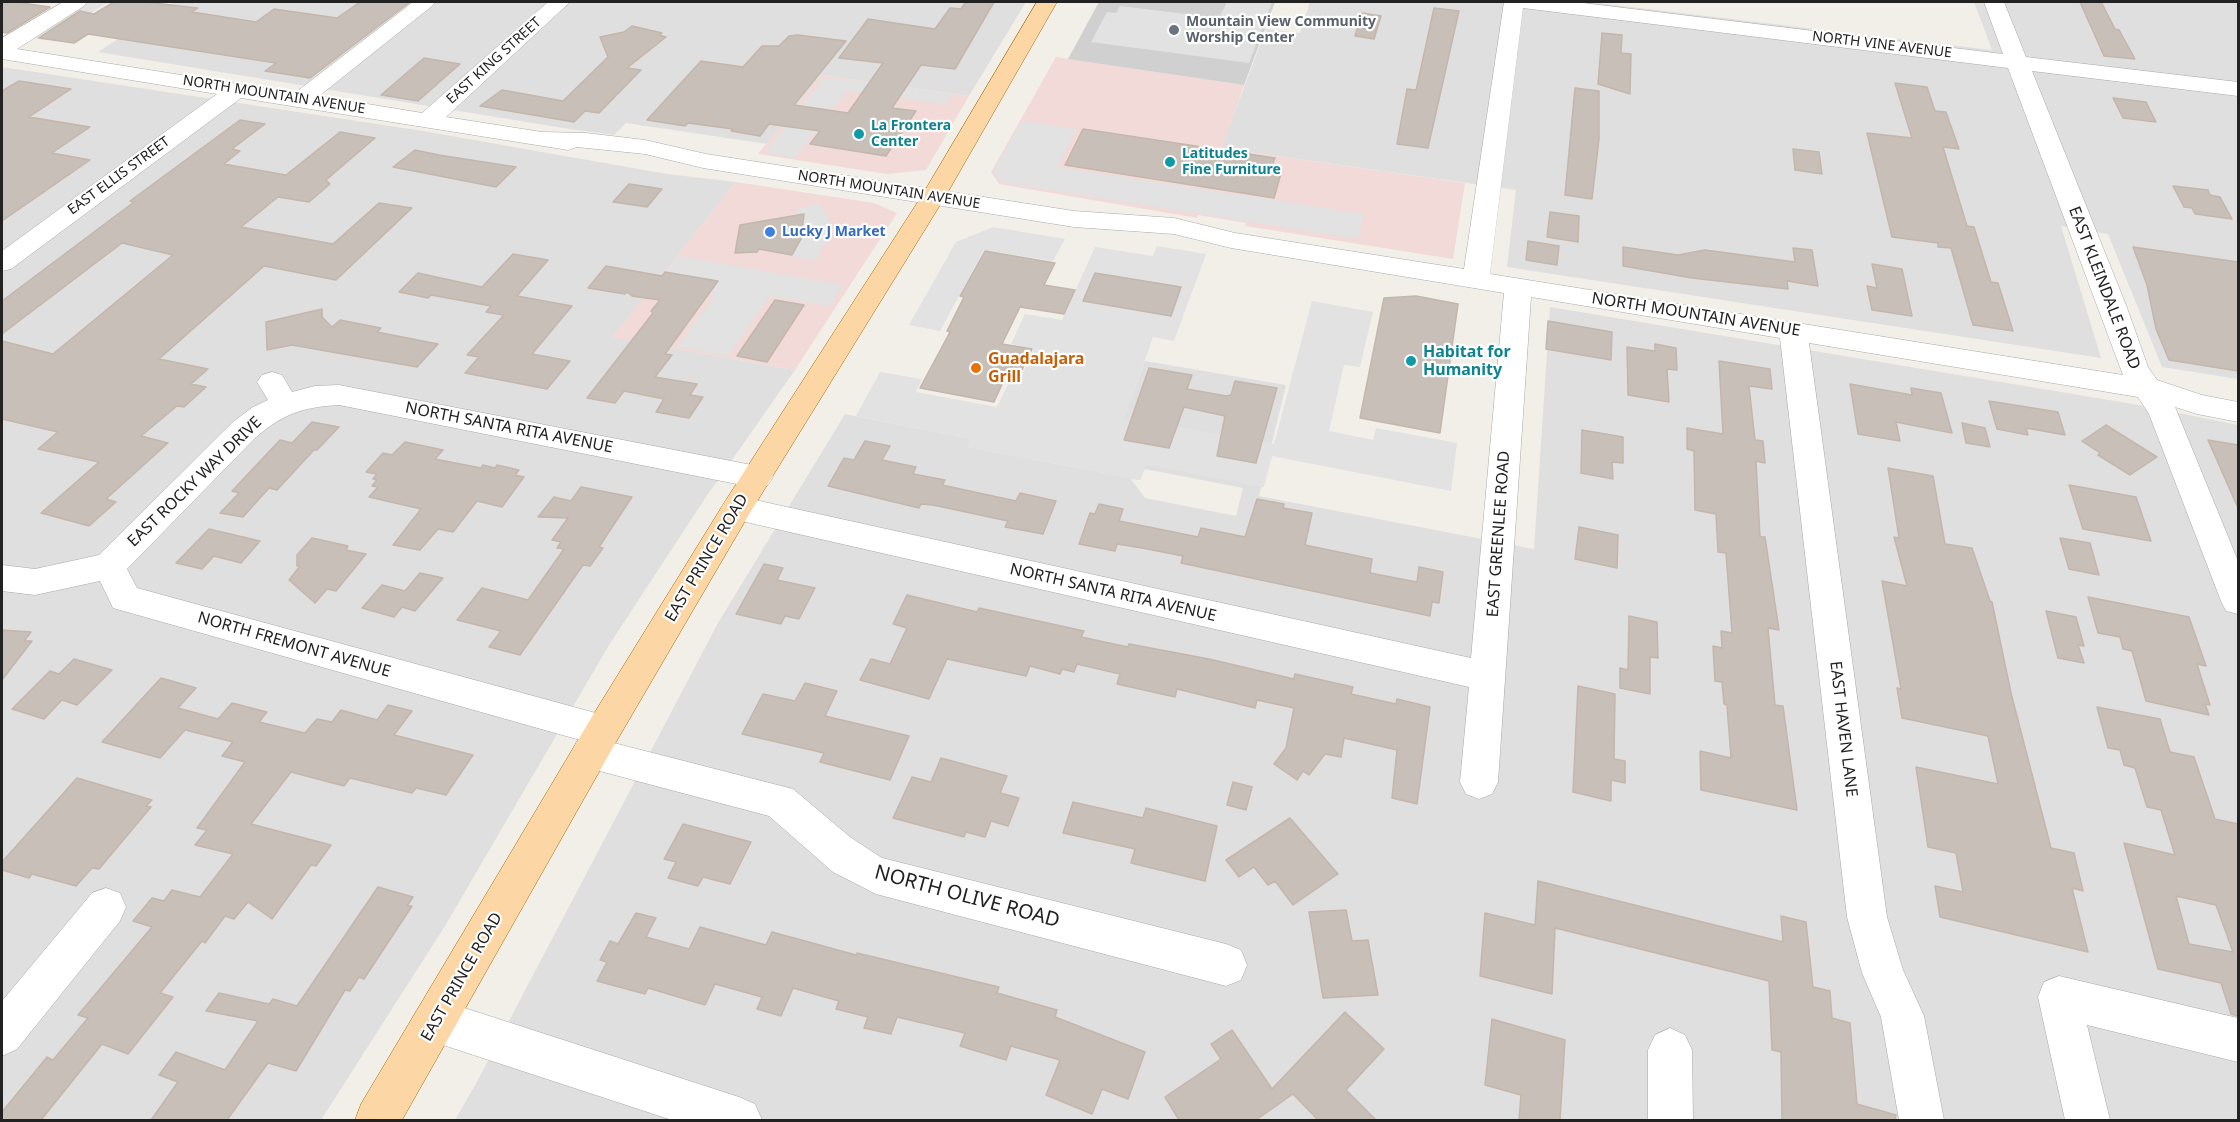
<!DOCTYPE html>
<html>
<head>
<meta charset="utf-8">
<style>
  body { margin:0 }
  #map { position:relative; width:2240px; height:1122px; overflow:hidden; background:#f2efe9; font-family:"Noto Sans",sans-serif }
  canvas { display:block }
  .frame { position:absolute; inset:0; border:3px solid #222; pointer-events:none }
</style>
</head>
<body>
<div id="map">
<canvas width="2240" height="1122"></canvas>
<div class="frame"></div>
</div>
<script>
const g = document.querySelector('canvas').getContext('2d');
g.lineJoin = 'round';
function paint(path, color) {
  g.fillStyle = color;
  g.fill(path, 'evenodd');
}
function strokePath(path, color, width, dash) {
  g.strokeStyle = color;
  g.lineWidth = width;
  g.lineCap = dash ? 'butt' : 'round';
  g.setLineDash(dash || []);
  g.stroke(path);
}
function write(font, color, halo, rows, align = 'center') {
  g.font = font + ' "Noto Sans",sans-serif';
  g.lineWidth = 4.5;
  g.setLineDash([]);
  g.textBaseline = 'middle';
  g.strokeStyle = halo;
  g.fillStyle = color;
  for (const [text, x, y, turn = 0] of rows) {
    g.save();
    g.translate(x, y);
    g.rotate((+turn || 0) * Math.PI / 180);
    g.textAlign = isNaN(turn) ? turn : align;
    if (halo) g.strokeText(text, 0, 0);
    g.fillText(text, 0, 0);
    g.restore();
  }
}
paint(new Path2D(`
  M175,2H1026L969,96L821,75L767,144L626,123L614,135L563,128L98,52Z
  M1310,2H1589L1992,50L1974,2H2238V379L2162,367L2108,234L2061,226L2101,358L1507,267L1516,190L1221,148L1266,29L1300,33Z
  M2,67L423,131L667,174L736,182L613,337L795,370L706,497L609,645L445,926L321,1120H2Z
  M1550,307L2133,404L2238,425V1120H455L478,1080L718,623L845,414L971,439L968,447L1104,473L1145,361L1286,385L1259,496L1534,549ZM1145,469L1243,488L1236,516L1145,498L1131,479L1140,480Z`), '#e0dfdf');
paint(new Path2D(`
  M1056,57L1244,85L1222,148L1465,183L1453,259L1245,226L1246,223L1198,215L1197,218L999,184L991,172Z
  M821,75L969,96L926,170L887,174L758,154Z
  M736,182L874,203L897,213L795,370L612,337Z`), '#f2dad9');
paint(new Path2D(`
  M1099,2H1275L1244,85L1068,59Z`), '#d0d0d0');
paint(new Path2D(`
  M84,2H109L46,40L25,37Z
  M1227,2H1272L1249,63L1091,42L1107,12L1116,13L1120,6L1219,18Z
  M824,78L869,82L953,94L946,104L847,91L795,158L765,152Z
  M1022,121L1077,129L1057,167L1364,214L1358,239L1000,182L993,171Z
  M819,203L830,222L826,240L815,261L790,256L801,239L803,222L795,210Z
  M993,227L1065,239L1053,261L984,250L940,331L909,325L956,242Z
  M1157,246L1206,254L1174,341L1153,337L1125,417L1274,444L1312,301L1373,312L1360,367L1344,365L1329,431L1373,440L1376,428L1457,443L1451,491L1272,456L1264,487L1146,465L1140,480L967,447L970,439L856,416L880,372L922,379L916,392L997,407L1012,376L1021,377L1034,349L1011,344L1025,314L1062,320L1095,247L1153,256ZM1095,273L1181,288L1170,316L1083,301Z
  M678,256L843,285L830,306L770,296L728,356L677,346L715,295L656,284Z`), '#e2e2e2');
const building = new Path2D(`
  M2,2H15L50,7L7,33L2,32Z
  M114,2H144L198,8L192,12L256,22L274,9L337,18L360,2H410L310,78L265,71L276,63L159,45L88,34L74,43L39,38L80,11L94,14Z
  M966,2H994L955,69L921,65L892,108L916,111L886,156L810,144L820,131L769,124L760,136L731,131L733,129L688,123L685,126L647,120L701,61L743,67L762,46H779L789,36L798,35L846,41L794,105L848,113L883,63L839,58L868,19L935,29L950,8L961,9Z
  M2080,2H2101L2115,29L2119,30L2135,59L2104,56Z
  M1434,8L1459,11L1428,148L1397,144L1407,89L1416,90L1417,86Z
  M1362,13L1381,16L1374,39L1355,36Z
  M632,26L662,33L659,35L666,37L627,68L641,70L599,113L585,111L574,122L480,106L502,90L563,101L608,57L600,37L624,32Z
  M1602,33L1622,35L1621,53L1631,54L1630,94L1598,84Z
  M424,58L460,64L418,101L381,95Z
  M19,81L71,89L29,117L90,127L52,153L90,160L2,221V91Z
  M1895,83L1927,87L1935,111L1946,112L1959,149L1943,147L1967,226L1974,227L1991,282L1998,283L2013,331L1973,325L1951,248L1938,247V243L1892,237L1867,133L1912,138Z
  M1575,88L1599,91V139L1592,199L1565,195Z
  M2113,98L2146,102L2156,122L2123,118Z
  M240,120L265,124L232,149L240,151L224,164L286,175L340,132L375,138L326,180L330,184L309,202L278,197L241,227L333,244L379,203L412,208L336,280L264,266L159,359L208,369L191,384L206,387L184,407L177,406L141,436L168,443L106,499L116,502L89,526L41,513L99,462L38,449L58,432L2,419V341L53,354L173,255L122,243L2,334V301L134,202L130,201Z
  M1083,129L1275,158L1271,168L1282,170L1274,198L1065,165Z
  M1793,149L1819,152L1822,174L1795,170Z
  M415,150L439,155L516,167L496,187L393,167Z
  M629,184L643,186L662,189L647,207L613,202Z
  M2173,186L2208,190L2210,195L2220,197L2232,219L2195,214L2192,208L2184,207Z
  M1550,212L1579,216L1578,242L1547,237Z
  M804,214L801,239L792,255L759,249L757,252L735,253L740,225Z
  M1528,241L1559,246L1557,265L1526,260Z
  M1623,247L1678,255L1705,250L1795,262L1793,248L1812,250L1818,286L1787,281L1788,289L1762,286L1692,278L1623,266Z
  M2133,247L2238,262V371L2169,360L2156,329L2147,285Z
  M985,251L1055,263L1044,285L1075,290L1064,314L1020,307L1002,344L1032,349L1020,374L1008,371L994,402L920,388L950,332L947,331L964,297L960,296Z
  M513,254L548,260L517,296L572,306L532,354L570,361L547,389L465,373L479,357L467,355L504,315L486,312L491,306L431,295L428,298L399,292L418,273L482,287Z
  M1872,264L1902,269L1912,316L1872,310L1867,286L1877,288Z
  M606,266L662,276L665,272L718,281L665,354L672,355L655,377L697,384L690,395L703,397L689,418L656,412L664,399L624,391L615,403L587,398L653,313L651,311L660,300L632,296L627,292L625,294L588,288Z
  M1095,273L1181,287L1171,316L1083,301Z
  M1416,296L1458,304L1440,433L1360,418L1384,298Z
  M775,300L804,305L767,362L737,356Z
  M322,309V317L332,327L340,320L381,328L377,332L438,344L417,367L292,345L267,350L266,322Z
  M1548,321L1612,332L1611,360L1546,349Z
  M1655,344L1676,348L1677,370L1667,369L1669,402L1628,395L1627,347L1655,351Z
  M1719,361L1770,369L1772,389L1749,386L1755,440L1763,441L1765,463L1756,461L1760,537H1765L1779,630L1768,628L1775,705L1783,706L1797,810L1701,790L1700,751L1731,758L1727,705L1724,704L1722,682L1715,681L1713,646L1722,648L1721,631L1732,633L1726,553L1718,552L1716,514L1695,510L1694,451L1687,449V428L1723,434Z
  M1149,368L1192,375L1187,389L1226,396L1231,395L1235,381L1277,388L1256,463L1217,456L1225,416L1184,407L1169,448L1124,440Z
  M1850,384L1912,395L1911,388L1941,393L1952,433L1896,422L1900,441L1858,434Z
  M1989,401L2058,412L2065,435L2026,428L2028,435L1997,429Z
  M312,422L339,427L317,450H314L277,490L269,488L243,517L220,513L239,493L232,491L280,440L292,443Z
  M1962,423L1985,428L1990,447L1966,443Z
  M2106,425L2157,457L2130,475L2098,455L2100,453L2082,441Z
  M1582,430L1623,437V463L1612,462L1613,479L1581,473Z
  M2208,440L2238,445V508Z
  M865,441L890,446L882,460L916,467L913,474L945,480L942,485L1016,501L1020,493L1056,501L1043,534L1005,527L1008,521L933,505L921,504L919,508L828,486L844,458L854,460Z
  M405,442L443,450L435,459L481,468L483,465L495,468L497,465L519,470L515,475L524,477L502,507L477,501L453,532L438,529L420,550L393,545L421,509L369,497L378,487L372,486L377,480L373,479L377,474L366,472L383,453L392,455Z
  M1888,468L1933,476L1945,544L1972,548L1990,601L1992,602L2011,693L2051,848L2074,853L2083,891L2072,888L2088,952L1940,917L1935,886L1963,892L1956,853L1928,847L1916,767L1998,784L1988,736L1902,718L1897,688L1901,689L1882,581L1907,586L1894,537L1899,538Z
  M2069,485L2136,497L2151,541L2083,529Z
  M581,487L632,497L599,547L603,548L590,566L583,565L520,655L489,647L501,631L457,620L482,588L528,600L564,549L557,548L561,542L552,540L568,518L538,517L554,497L571,501Z
  M1257,499L1284,504L1283,508L1312,513L1305,545L1372,559L1370,573L1417,582L1419,567L1443,572L1439,603L1432,602L1430,616L1181,563L1183,556L1142,548L1117,544L1115,551L1079,544L1090,513L1095,514L1099,504L1123,509L1119,521L1198,537L1201,528L1245,537Z
  M1579,527L1618,535L1617,568L1575,559Z
  M209,529L260,541L241,563L214,556L202,569L176,563Z
  M312,538L348,546L346,550L366,554L336,591L327,589L315,603L289,580L300,566H297V555Z
  M2060,538L2090,543L2099,575L2069,569Z
  M764,564L783,568L777,580L815,588L799,619L785,616L781,624L736,614Z
  M420,573L443,578L415,611L402,607L394,617L362,608L382,585L405,591Z
  M907,595L977,612L979,608L1084,631L1081,637L1128,647L1129,644L1209,659L1294,679L1295,674L1353,687L1351,694L1396,704L1397,699L1430,707L1417,804L1392,798L1397,750L1344,738L1341,757L1325,754L1309,775L1303,771L1297,780L1274,764L1286,748L1294,708L1257,700L1255,708L1177,689L1175,697L1117,684L1120,674L1077,664L1074,672L1062,669L1060,674L1030,666L1026,676L947,659L929,699L860,680L871,659L890,664L907,628L893,624Z
  M2088,597L2189,617L2206,666L2197,664L2210,705L2205,704L2209,715L2146,701L2132,651L2123,649L2120,637L2098,633Z
  M2046,611L2076,617L2084,646L2078,645L2084,663L2058,658Z
  M1629,616L1657,622L1658,658L1650,657V694L1620,688V668L1628,670Z
  M2,630L31,632L24,641H32L2,680Z
  M74,659L112,670L77,705L62,700L44,719L12,709L50,671L59,674Z
  M161,678L196,688L178,708L218,719L232,703L267,712L259,722L305,733L317,719L332,722L341,710L377,720L388,705L412,711L394,735L473,755L446,795L416,788L412,793L350,778L344,786L291,772L251,824L331,845L316,866L311,865L272,919L248,902L234,919L225,916L205,943L202,941L160,993L173,997L128,1054L102,1044L41,1120H2V1112L47,1057L53,1060L88,1018L78,1015L152,927L133,921L152,898L164,901L172,890L200,897L233,854L195,845L207,830L197,828L245,762L222,756L233,742L185,730L160,758L102,742Z
  M805,683L837,691L825,716L909,736L890,780L820,762L824,753L742,734L763,694L795,701Z
  M1578,686L1615,694L1614,759L1625,761V783L1611,780V801L1573,792Z
  M2097,707L2160,719L2170,752L2194,757L2215,819L2238,824V1016L2231,1014L2221,983L2158,969L2124,843L2175,855L2161,810L2147,807L2135,768L2124,765L2120,750L2108,748ZM2176,896L2216,905L2233,952L2189,944Z
  M941,758L1007,776L1000,793L1019,798L1008,826L991,821L985,837L966,832L964,837L893,818L912,777L931,782Z
  M77,778L152,800L146,806L151,807L99,869L92,868L76,886L32,874L29,878L2,870V862Z
  M1233,782L1252,787L1246,810L1227,805Z
  M1073,802L1143,818L1146,808L1217,826L1205,881L1131,863L1135,849L1063,833Z
  M1290,818L1338,874L1293,905L1275,881L1268,885L1254,867L1239,877L1226,860Z
  M683,824L751,842L730,884L703,877L698,886L668,878L676,862L664,859Z
  M1538,881L1783,942L1781,916L1806,922L1813,987L1830,991L1832,1018L1850,1023L1857,1104L1896,1115L1895,1120H1782L1781,1052L1772,1050L1769,981L1555,928L1552,994L1480,976L1485,913L1535,925Z
  M378,887L413,897L407,906H412L364,979L359,977L350,991L345,990L296,1071L268,1063L227,1120H151L178,1082L159,1075L176,1052L225,1070L258,1021L206,1011L219,993L269,1004L273,999L297,1006Z
  M1346,910L1352,941L1368,940L1378,995L1323,998L1309,912Z
  M636,913L656,918L646,937L689,949L700,927L766,945L772,932L856,955L857,953L999,987L997,993L1057,1010L1055,1017L1145,1052L1128,1099L1102,1089L1092,1114L1046,1095L1060,1060L1011,1046L1006,1060L960,1046L965,1033L897,1017L891,1034L864,1028L868,1017L836,1009L839,1001L793,988L781,1016L757,1009L762,997L715,984L705,1005L648,988L645,994L597,981L607,962L600,960L610,941L618,944Z
  M1345,1012L1384,1049L1346,1090L1376,1120H1318L1293,1094L1256,1120H1179L1165,1097L1221,1059L1211,1044L1232,1030L1272,1089Z
  M1492,1019L1565,1040L1560,1120H1519L1521,1095L1485,1085Z`);
paint(building, '#c7bfb8');
strokePath(building, '#c4b6ab', 1.5);
const minor = new Path2D(`
  M63,2H87L84,6L17,49L295,93L413,2H435L432,6L319,96L422,113L548,2H570L446,117L542,132L586,133L645,140L706,154L1074,211L1174,218L1235,233L1464,269L1504,2H1575L2003,54L1984,2H2004L2026,57L2238,82V96L2032,71L2126,305L2148,367L2157,380L2202,395L2238,402V422L2197,414L2175,407L2238,561V614L2226,611L2221,601L2149,414L2138,397L1809,343L1887,917L1903,970L1924,1016L1944,1120H1899L1881,1017L1862,973L1847,917L1780,338L1531,297L1498,782L1492,794L1479,799L1466,794L1460,782L1469,687L737,520L726,516L721,508L726,500L737,496L1471,658L1504,293L1231,248L1174,234L1074,227L703,168L645,154L577,147L568,150L241,98L11,269L2,271V251L217,94L2,59V38ZM1523,8L2008,68L2123,375L1490,274Z
  M272,372L282,375L292,392L315,386L339,385L757,466L768,469L773,477L768,485L757,488L339,405C302,407 283,414 255,438L127,569L137,588L603,715L616,720L621,731L614,743L793,789L850,837L882,858L1226,944L1241,950L1247,965L1241,980L1226,986L876,894L833,872L769,816L577,765L571,753L577,741L580,740L113,608L100,581L35,595L2,591V565L35,569L99,555L233,422L253,407L268,400L257,382L262,375Z
  M106,888L120,893L126,907L120,921L17,1049L2,1056V1001L92,893Z
  M2059,976L2238,1018V1062L2087,1025L2110,1120H2065L2038,997L2044,982Z
  M437,999L739,1097L755,1104L762,1120H672L437,1043L422,1036L415,1021L422,1006Z
  M1670,1028L1685,1035L1692,1050L1693,1120H1648V1050L1655,1035Z`);
const major = new Path2D(`
  M1037,2H1057L945,197L748,516L616,742L402,1120H355L361,1104L590,720L726,500L921,197Z`);
strokePath(minor, '#a9a9a9', 1);
strokePath(major, '#a06b00', 1);
paint(minor, '#fff');
paint(major, '#fcd6a4');
for (const [x, y, r, color] of [
  [1174,30,6,"#6b7280"],
  [859,134,6,"#0f9aa8"],
  [1170,162,6,"#0f9aa8"],
  [770,232,6,"#3f7fe0"],
  [1411,361,6,"#0f9aa8"],
  [976,368,6,"#e8710a"]
]) {
  const dot = new Path2D();
  dot.arc(x, y, r, 0, 2 * Math.PI);
  g.fillStyle = color;
  g.fill(dot);
  strokePath(dot, '#fff', 2);
}
write('bold 14px', '#5b616d', '#fff', [
  ["Mountain View Community",1186,22],
  ["Worship Center",1186,38]
], 'left');
write('14px', '#222', '#fff', [
  ["NORTH VINE AVENUE",1882,45,7],
  ["EAST KING STREET",494,61,-42],
  ["NORTH MOUNTAIN AVENUE",274,95,9],
  ["EAST ELLIS STREET",119,176,-36],
  ["NORTH MOUNTAIN AVENUE",889,190,9]
]);
write('bold 14px', '#0d838f', '#fff', [
  ["La Frontera",871,126],
  ["Center",871,142],
  ["Latitudes",1182,154],
  ["Fine Furniture",1182,170]
], 'left');
write('bold 14px', '#366cbe', '#fff', [
  ["Lucky J Market",782,232]
], 'left');
write('16px', '#222', '#fff', [
  ["EAST KLEINDALE ROAD",2104,288,69],
  ["NORTH MOUNTAIN AVENUE",1696,315,9],
  ["NORTH SANTA RITA AVENUE",509,428,11],
  ["EAST ROCKY WAY DRIVE",195,482,-44],
  ["EAST GREENLEE ROAD",1499,534,-86],
  ["EAST PRINCE ROAD",707,558,-59],
  ["NORTH SANTA RITA AVENUE",1113,593,13],
  ["NORTH FREMONT AVENUE",294,645,16],
  ["EAST HAVEN LANE",1843,729,83],
  ["EAST PRINCE ROAD",462,977,-60]
]);
write('bold 16px', '#0d838f', '#fff', [
  ["Habitat for",1423,352],
  ["Humanity",1423,370]
], 'left');
write('bold 16px', '#c56008', '#fff', [
  ["Guadalajara",988,359],
  ["Grill",988,377]
], 'left');
write('20px', '#222', '#fff', [
  ["NORTH OLIVE ROAD",967,897,15]
]);
</script>
</body>
</html>
